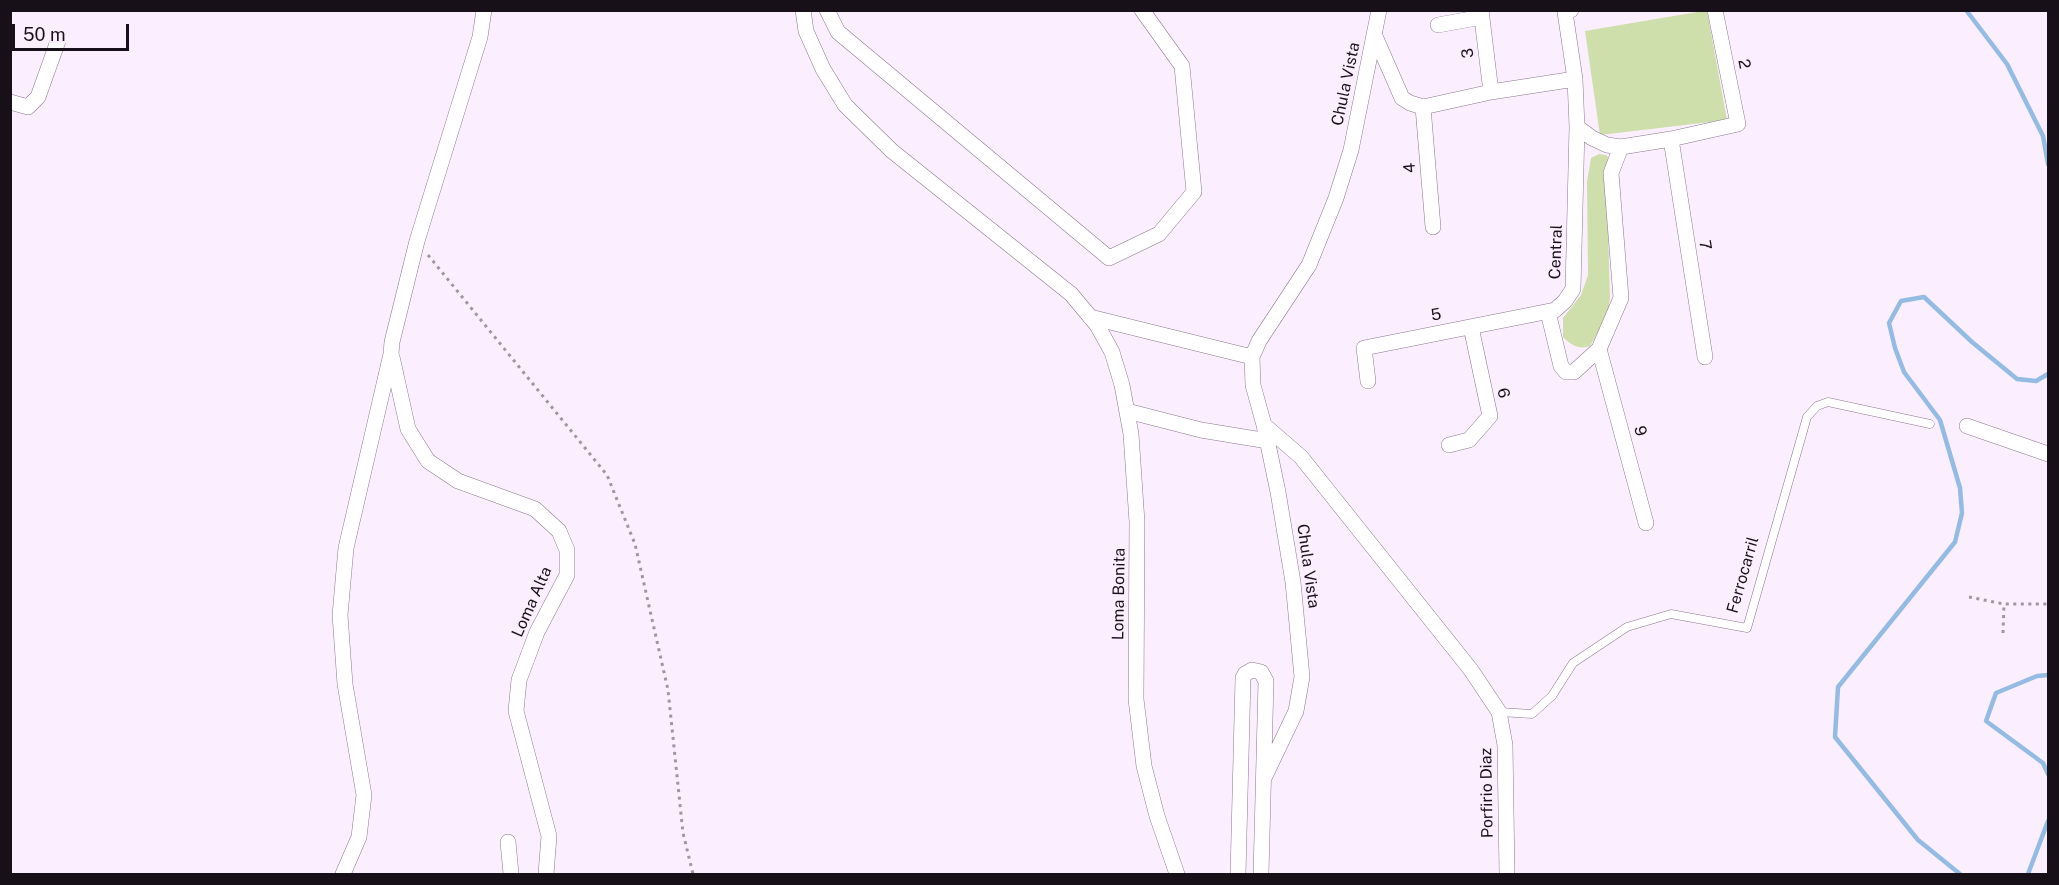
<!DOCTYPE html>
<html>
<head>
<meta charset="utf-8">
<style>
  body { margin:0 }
  #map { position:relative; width:2059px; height:885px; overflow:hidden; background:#fbefff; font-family:"Public Sans",sans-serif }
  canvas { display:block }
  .frame { position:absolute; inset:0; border:12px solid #181019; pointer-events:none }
  .scale { position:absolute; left:12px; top:24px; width:117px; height:27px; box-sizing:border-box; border:3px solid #181019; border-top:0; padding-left:8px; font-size:18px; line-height:21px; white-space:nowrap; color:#181019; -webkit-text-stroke:4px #fbefff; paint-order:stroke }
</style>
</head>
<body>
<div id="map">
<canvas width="2059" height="885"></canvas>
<div class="frame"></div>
<div class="scale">50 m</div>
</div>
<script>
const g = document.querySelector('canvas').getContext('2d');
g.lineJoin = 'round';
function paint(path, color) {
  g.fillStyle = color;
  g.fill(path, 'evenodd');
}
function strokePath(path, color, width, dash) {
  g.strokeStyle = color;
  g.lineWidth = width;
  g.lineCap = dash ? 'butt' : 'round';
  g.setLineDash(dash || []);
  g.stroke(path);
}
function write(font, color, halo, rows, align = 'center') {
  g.font = font + ' "Public Sans",sans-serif';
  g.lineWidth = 4.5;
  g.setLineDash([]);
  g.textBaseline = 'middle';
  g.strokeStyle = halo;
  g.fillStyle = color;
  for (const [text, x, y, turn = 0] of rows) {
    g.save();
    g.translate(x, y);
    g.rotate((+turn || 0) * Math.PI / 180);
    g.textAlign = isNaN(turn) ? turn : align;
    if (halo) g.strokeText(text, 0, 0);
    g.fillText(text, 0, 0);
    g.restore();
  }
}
paint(new Path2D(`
  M1703,11H1707L1727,120L1600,135L1585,31Z
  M1599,154L1606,155L1610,159L1607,201L1610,297L1608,315L1590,346C1579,350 1571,345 1563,337V318L1581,295L1588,275L1587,182L1591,158Z`), '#cedfab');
strokePath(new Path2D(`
  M1966,10L2007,64L2043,136L2048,164
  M2048,675L2037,676L1996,693L1986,721L2043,763L2048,774
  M1960,874L1918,840L1835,737L1838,687L1955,542L1962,513L1960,488L1940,420L1904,372L1895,348L1889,323L1901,301L1924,297L1972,342L2017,379L2036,381L2048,374
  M2028,874L2048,821`), '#93bbe4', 4.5);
const lane = new Path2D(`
  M1499,712L1532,714L1552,696L1573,663L1627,627L1671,614L1747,628L1807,417L1817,406L1828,402L1930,424`);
const street = new Path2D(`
  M803,10L806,31L823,69L845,105L892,151L1071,294L1097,325L1112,352L1122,385L1131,434L1137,522L1136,699L1144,766L1157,816L1177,874
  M827,10L838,32L1109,258L1159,234L1194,192L1182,66L1142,10
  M1481,10L1491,92
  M1438,25L1482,17
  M1374,34L1402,98L1410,103L1423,107L1491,92L1575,79
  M10,102L28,107L38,97L58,41
  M1423,107L1433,227
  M1577,127L1592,138L1607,145L1621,147L1671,139L1738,124L1715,10
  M1671,139L1705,357
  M1548,312L1561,366L1566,372H1574L1599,349L1621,298L1611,173L1621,147
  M1090,317L1252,357
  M1599,349L1646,523
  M392,357L408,429L428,461L458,481L535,509L559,531L567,550V575L537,632L519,680L516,711L549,836L546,874
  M1368,381L1364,348L1555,310L1565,301L1573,289L1577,127L1575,79L1565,12L1571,10
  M1127,411L1201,430L1268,441
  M1264,425L1301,457L1471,670L1499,712L1505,745L1507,874
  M1967,426L2048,454
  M1449,445L1469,440L1490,416L1471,327
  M1265,776L1296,711L1302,677L1293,582L1278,492L1264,425L1253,385L1252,357L1259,341L1309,265L1336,198L1351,150L1379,10
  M508,842L511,874
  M343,874L359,837L364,795L345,684L340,615L346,548L391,354L392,342L417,241L480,37L484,10
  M1238,874L1243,678L1245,674L1252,670L1261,672L1266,681L1261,874`);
strokePath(lane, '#8a778f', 9);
strokePath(street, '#8a778f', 16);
strokePath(new Path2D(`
  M428,255L607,475L635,544L668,690L683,833L693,874
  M1969,597L2004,604H2048
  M2003,633L2004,604`), '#a095a3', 3, [3, 4.5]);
strokePath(lane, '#fff', 8);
strokePath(street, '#fff', 15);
write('16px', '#181019', '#fbefff', [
  ["3",1468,53,-97],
  ["2",1744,64,79],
  ["Chula Vista",1346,84,-78],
  ["4",1410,168,-95],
  ["7",1705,245,81],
  ["Central",1556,252,-88],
  ["5",1436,315,-11],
  ["6",1503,393,78],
  ["9",1640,431,75],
  ["Chula Vista",1308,566,82],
  ["Ferrocarril",1743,575,-74],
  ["Loma Bonita",1119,594,-89],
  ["Loma Alta",532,602,-66],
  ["Porfirio Diaz",1487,793,-91]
]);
</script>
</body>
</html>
